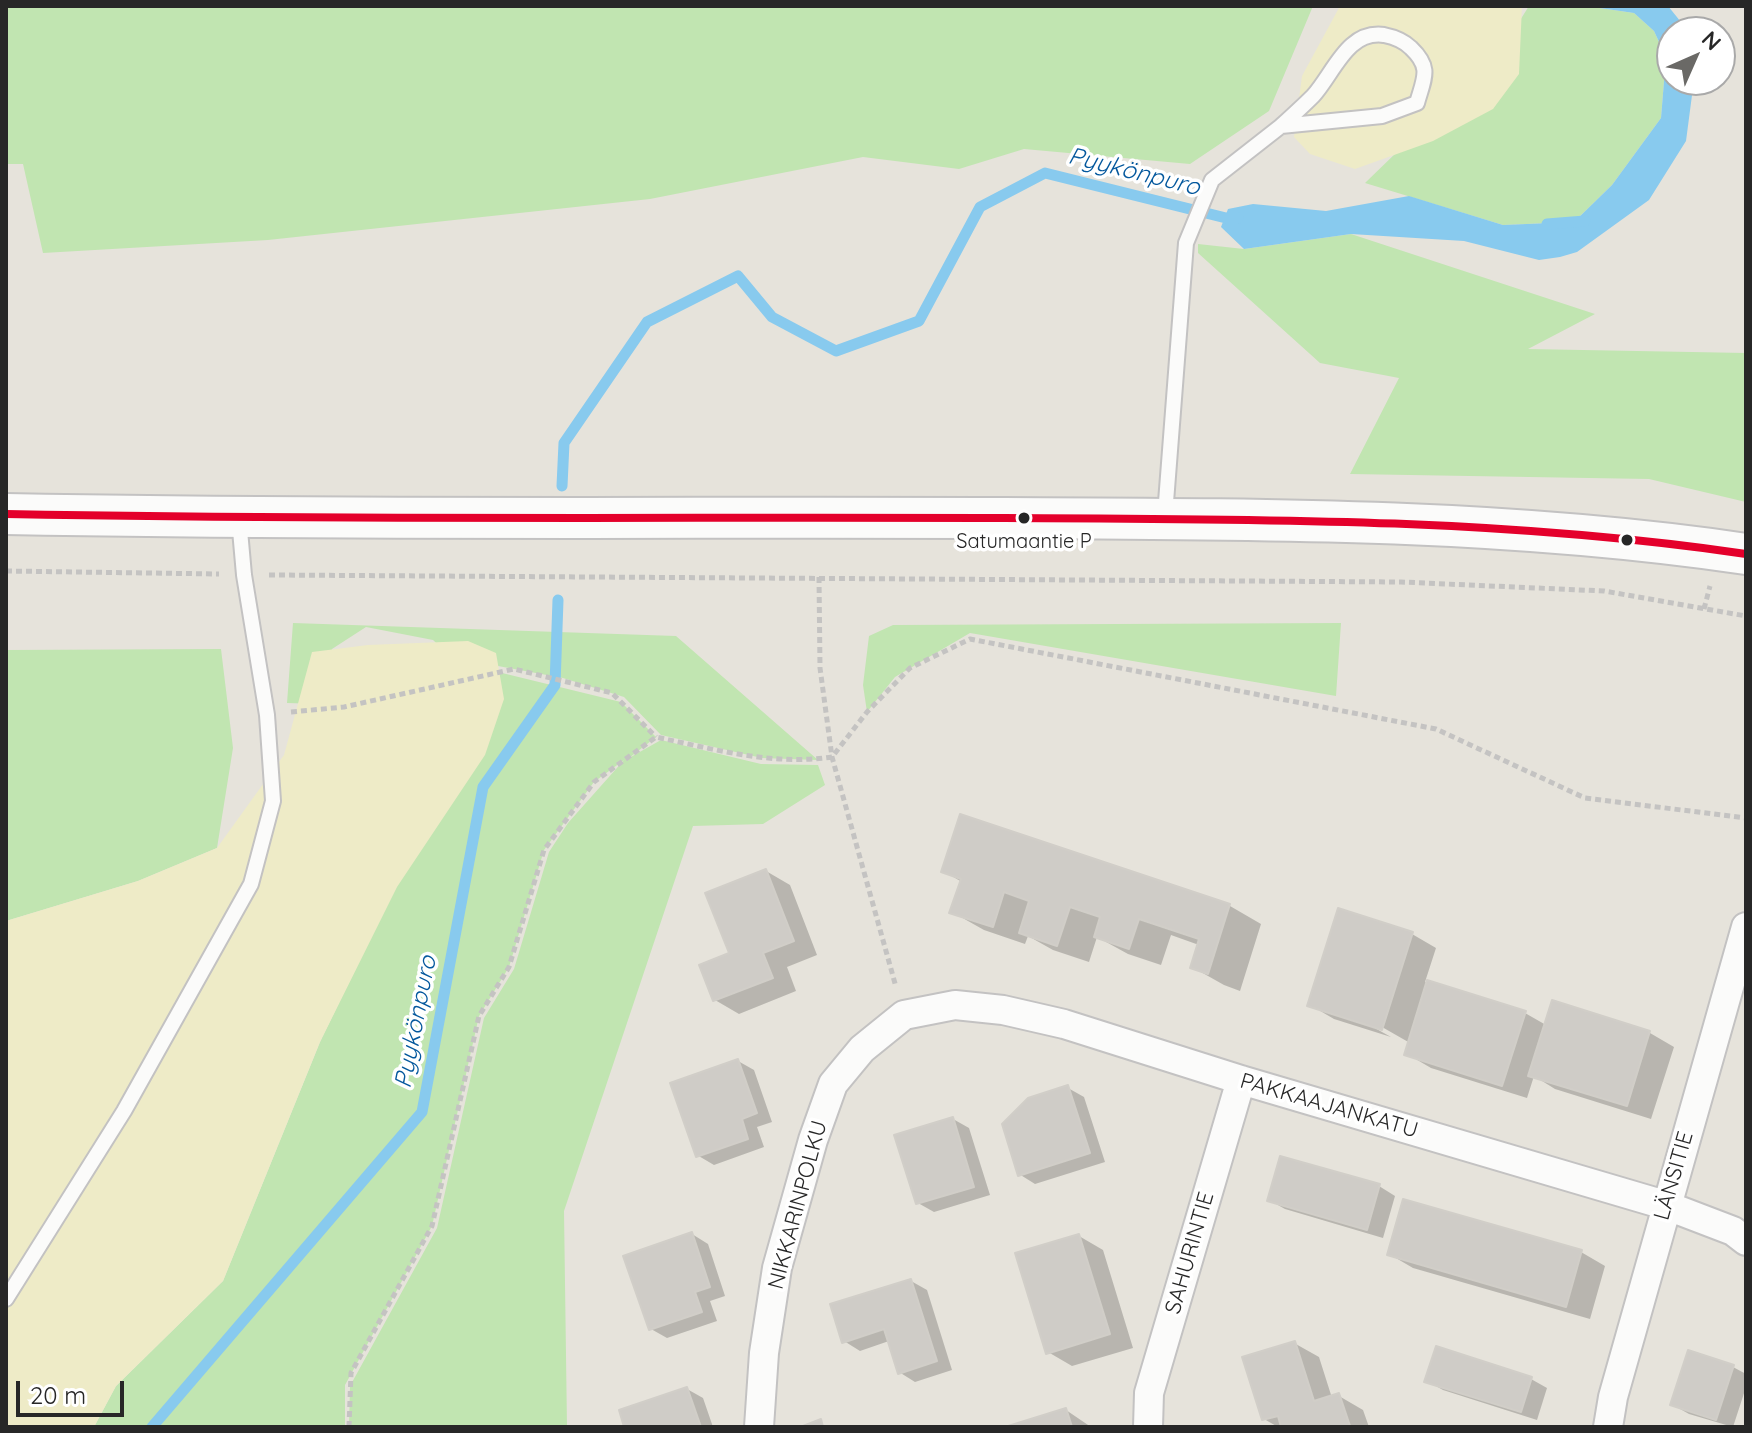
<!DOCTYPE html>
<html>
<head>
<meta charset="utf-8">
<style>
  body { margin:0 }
  #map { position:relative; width:1752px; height:1433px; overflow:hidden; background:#e6e3db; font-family:Quicksand,sans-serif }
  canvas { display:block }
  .frame { position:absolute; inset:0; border:8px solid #272727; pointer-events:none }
  .north { position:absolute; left:1656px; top:16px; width:80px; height:80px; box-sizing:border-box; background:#fff; border:2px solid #a9a9a9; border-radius:50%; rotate:45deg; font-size:22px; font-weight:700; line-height:32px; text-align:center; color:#272727 }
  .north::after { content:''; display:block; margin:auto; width:28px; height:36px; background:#6a6966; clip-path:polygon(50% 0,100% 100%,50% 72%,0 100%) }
  .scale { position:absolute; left:16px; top:1381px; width:108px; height:36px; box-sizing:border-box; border:4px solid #272727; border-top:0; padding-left:10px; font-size:24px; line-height:28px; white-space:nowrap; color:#272727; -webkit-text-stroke:6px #fff; paint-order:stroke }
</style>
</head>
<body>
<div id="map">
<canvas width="1752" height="1433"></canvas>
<div class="frame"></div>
<div class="north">N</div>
<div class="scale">20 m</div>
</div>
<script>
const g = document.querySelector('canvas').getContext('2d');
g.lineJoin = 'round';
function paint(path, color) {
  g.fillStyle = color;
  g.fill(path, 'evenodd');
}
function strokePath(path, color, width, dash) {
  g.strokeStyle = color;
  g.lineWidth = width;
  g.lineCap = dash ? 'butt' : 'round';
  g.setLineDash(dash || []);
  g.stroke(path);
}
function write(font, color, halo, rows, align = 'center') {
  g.font = font + ' Quicksand,sans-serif';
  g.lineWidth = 7;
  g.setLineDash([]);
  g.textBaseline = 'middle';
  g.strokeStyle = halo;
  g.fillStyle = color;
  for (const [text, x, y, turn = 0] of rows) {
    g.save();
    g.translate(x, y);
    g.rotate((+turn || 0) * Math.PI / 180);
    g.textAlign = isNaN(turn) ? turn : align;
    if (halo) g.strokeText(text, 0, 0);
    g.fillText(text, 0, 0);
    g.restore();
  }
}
paint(new Path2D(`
  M6,6H1313L1269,111L1190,164L1024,149L959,169L863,157L650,199L268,240L43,253L23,164H6Z
  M1529,6H1586L1634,13L1654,31L1666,57L1661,118L1612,185L1574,222L1503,225L1365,183L1500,52Z
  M1351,234L1595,314L1528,349L1746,353V502L1649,479L1350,474L1399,378L1320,363L1198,253V244L1244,249Z
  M293,623L676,636L818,760L762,758L661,735L624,697L563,678L498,666L469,674L433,640L366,627L332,649L319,704L287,703Z
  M1341,623L1336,696L970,633L895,677L867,712L863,685L869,636L893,625Z
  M221,649L233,748L217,848L138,881L6,921V650Z
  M498,672L621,702L656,737L629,758L661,740L761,764L818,765L825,785L763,824L693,826L564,1211L567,1427H349L350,1386L437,1228L484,1018L514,969L549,852L568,823L624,760L594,782L544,850L509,967L479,1016L432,1226L345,1385V1427H94L116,1386L223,1281L320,1042Z`), '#c1e5b1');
paint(new Path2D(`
  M1340,6H1522L1519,74L1493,109L1433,141L1355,169L1310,154L1294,137L1302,76Z
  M468,641L496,653L504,699L485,755L397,887L320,1042L223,1281L116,1386L94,1427H6V921L138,881L217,848L284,755L312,652L368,645Z`), '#eeebc7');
paint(new Path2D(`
  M1586,6H1668L1689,32H1672V80H1694L1686,141L1649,200L1577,252L1560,257L1539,260L1464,241L1351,234L1244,249L1221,227L1228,209L1253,204L1326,211L1409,196L1503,225L1574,222L1612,185L1661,118L1666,57L1654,31L1634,13Z`), '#88caee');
paint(new Path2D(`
  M961,817L1230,906L1261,924L1240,991L1224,985L1192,967L1199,945L1171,935L1161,965L1128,954L1097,937L1089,962L1053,950L1028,936L1025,944L984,930L952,912L962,882L943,871Z
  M766,871L790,885L817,955L787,967L796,991L739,1014L715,1000Z
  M1412,934L1436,948L1425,982L1525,1013L1546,1025L1553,1003L1650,1033L1674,1047L1651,1119L1555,1089L1534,1076L1527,1098L1431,1068L1407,1054L1410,1043L1375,1023L1373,1027L1391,1037L1334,1019L1310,1005Z
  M738,1061L754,1070L772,1122L757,1127L764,1147L714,1165L697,1155Z
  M1068,1088L1084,1097L1105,1162L1035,1184L1019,1174Z
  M953,1119L969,1128L990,1195L934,1212L918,1203Z
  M1379,1186L1395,1196L1383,1238L1285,1209L1269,1200Z
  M692,1234L708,1244L725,1296L710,1301L717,1321L667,1338L651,1329Z
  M1079,1236L1103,1250L1133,1348L1072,1366L1048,1352Z
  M1581,1252L1605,1266L1590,1319L1413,1268L1389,1254Z
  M911,1281L927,1290L952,1370L915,1382L899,1372L889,1341L860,1351L844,1341Z
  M1294,1343L1319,1357L1332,1398L1339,1396L1363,1410L1369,1427H1278L1264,1419Z
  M1689,1353L1733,1367L1746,1374V1387L1733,1427L1689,1414L1673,1405Z
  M1531,1379L1547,1388L1537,1420L1443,1390L1427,1381Z
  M687,1389L703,1398L713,1427H627Z
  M1066,1410L1091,1427H1012Z`), '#0003');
strokePath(new Path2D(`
  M1547,224L1585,221
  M562,486L564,443L647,322L738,276L772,317L836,351L919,321L980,207L1045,173L1226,218H1238
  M152,1427L422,1112L483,787L555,685L558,600`), '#88caee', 11);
const building = new Path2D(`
  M960,814L1230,904L1208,974L1190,968L1199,939L1139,919L1129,949L1094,937L1100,917L1070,907L1057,946L1019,933L1029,901L1004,892L993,927L949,913L961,879L941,872Z
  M766,869L794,941L763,953L773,978L713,1001L699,965L729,953L705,893Z
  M1338,908L1413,932L1382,1030L1307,1006Z
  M1427,980L1526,1011L1502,1086L1404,1055Z
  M1552,1000L1650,1031L1627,1106L1528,1076Z
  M738,1059L757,1113L742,1119L748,1139L696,1157L670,1083Z
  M1068,1085L1090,1153L1018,1176L1002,1124L1028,1098Z
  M953,1117L974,1187L916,1204L894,1135Z
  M1280,1156L1380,1184L1367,1230L1267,1201Z
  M1403,1199L1582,1250L1566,1307L1387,1255Z
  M692,1232L710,1287L695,1292L702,1312L649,1330L623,1256Z
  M1079,1234L1110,1334L1046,1354L1015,1253Z
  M911,1279L937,1361L898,1374L884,1329L842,1343L830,1304Z
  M1295,1341L1314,1401L1339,1393L1350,1426L1281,1427L1278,1416L1262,1420L1242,1357Z
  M1436,1346L1532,1377L1521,1412L1424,1382Z
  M1688,1350L1734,1365L1716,1420L1670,1405Z
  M687,1387L701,1427H624L619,1410Z
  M1066,1408L1072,1427H1005Z
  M821,1419L823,1427H804L803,1426Z`);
paint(building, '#cfccc7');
strokePath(building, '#d1cec8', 2);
const lane = new Path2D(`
  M1165,515L1186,243L1212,180L1281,126L1382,116L1417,103C1424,78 1432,68 1411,48C1403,40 1394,37 1384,35C1347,30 1334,73 1313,96C1303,106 1292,116 1281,126
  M6,1299L124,1111L251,884L273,801L267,715L244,575L239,519`);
const street = new Path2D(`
  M759,1427L764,1353L777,1268L813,1140L833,1084L862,1049L904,1015L955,1005L1003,1010L1064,1024L1241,1080L1665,1205L1733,1231L1746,1241
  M1148,1427L1149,1393L1241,1080
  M1608,1427L1613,1397L1746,927`);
const secondary = new Path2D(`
  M6,514C339,520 671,517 1004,518C1251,519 1501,518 1746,554`);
strokePath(lane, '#c3c2c2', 18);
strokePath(street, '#c3c2c2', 32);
strokePath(secondary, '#c3c2c2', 44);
strokePath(new Path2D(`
  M6,571L219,574
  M269,575L1401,582L1604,591L1746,616
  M819,577L820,668L832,757L896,987
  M1704,609L1710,586
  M291,712L344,707L514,669L612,693L656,737
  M349,1427L351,1373L432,1226L479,1016L509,967L544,850L594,782L656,737C713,749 773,766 832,757L867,712L910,668L970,639L1436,729L1585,798L1746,818`), '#c4c3c2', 5, [6, 4]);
strokePath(lane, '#fbfbfa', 14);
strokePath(street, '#fbfbfa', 28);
strokePath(secondary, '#fbfbfa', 40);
strokePath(new Path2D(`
  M6,514C339,520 671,517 1004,518C1251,519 1501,518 1746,554`), '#e4002b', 8);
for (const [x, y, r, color] of [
  [1024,518,7,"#272727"],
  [1627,540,7,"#272727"]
]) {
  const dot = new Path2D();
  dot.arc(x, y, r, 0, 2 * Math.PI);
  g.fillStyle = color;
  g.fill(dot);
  strokePath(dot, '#fff', 3);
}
write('20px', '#272727', '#fff', [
  ["Satumaantie P",1024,542]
]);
write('22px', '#272727', '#fff', [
  ["PAKKAAJANKATU",1329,1106,16],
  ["LÄNSITIE",1674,1176,-74],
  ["NIKKARINPOLKU",798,1205,-75],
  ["SAHURINTIE",1190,1253,-74]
]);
write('italic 24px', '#04589d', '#fff', [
  ["Pyykönpuro",1134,172,14],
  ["Pyykönpuro",416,1022,-79]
]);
</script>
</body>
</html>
